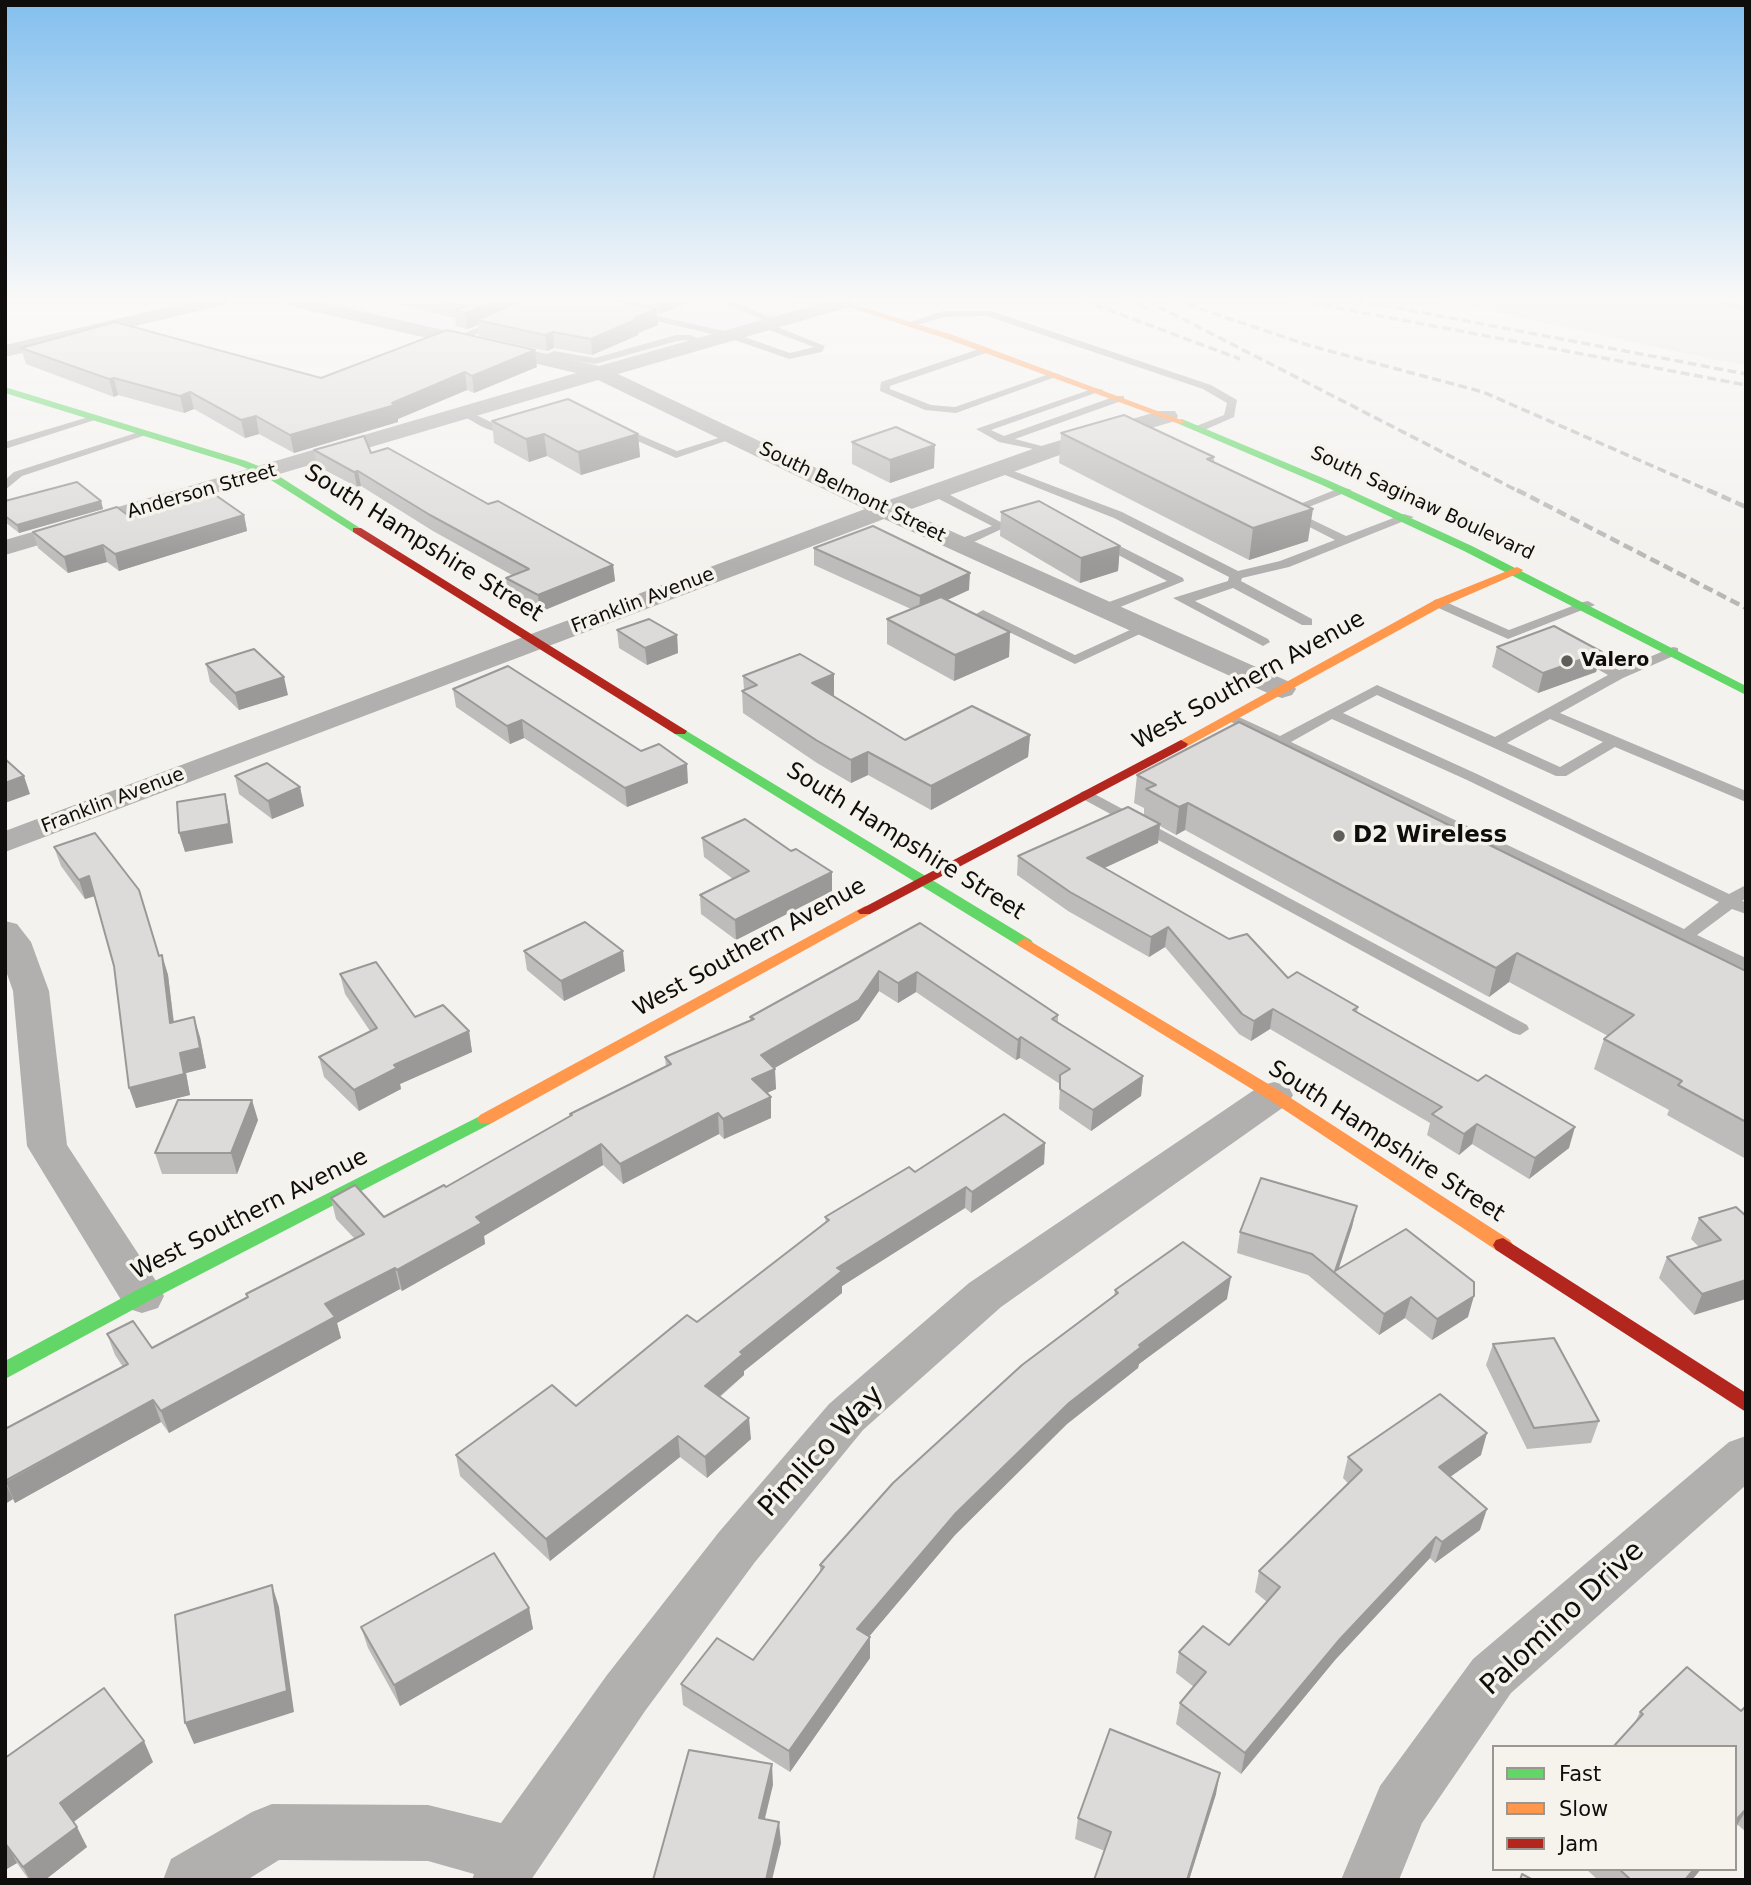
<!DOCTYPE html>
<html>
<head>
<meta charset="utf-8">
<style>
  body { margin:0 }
  #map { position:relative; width:1751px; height:1885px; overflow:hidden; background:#f4f2ef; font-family:"DejaVu Sans",sans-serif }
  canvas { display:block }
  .frame { position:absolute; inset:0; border:7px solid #0f0e0c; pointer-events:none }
  .legend { position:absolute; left:1492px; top:1745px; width:245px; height:126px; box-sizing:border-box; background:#f6f3ed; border:2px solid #9a9793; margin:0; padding:9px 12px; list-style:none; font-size:21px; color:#0f0e0c }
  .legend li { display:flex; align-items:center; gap:14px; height:35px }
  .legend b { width:35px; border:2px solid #9a9793 }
</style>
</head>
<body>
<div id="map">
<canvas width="1751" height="1885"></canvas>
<div class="frame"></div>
<ul class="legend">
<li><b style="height:9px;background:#63d668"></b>Fast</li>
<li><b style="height:9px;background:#ff974d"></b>Slow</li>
<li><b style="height:9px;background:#b3261e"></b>Jam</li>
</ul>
</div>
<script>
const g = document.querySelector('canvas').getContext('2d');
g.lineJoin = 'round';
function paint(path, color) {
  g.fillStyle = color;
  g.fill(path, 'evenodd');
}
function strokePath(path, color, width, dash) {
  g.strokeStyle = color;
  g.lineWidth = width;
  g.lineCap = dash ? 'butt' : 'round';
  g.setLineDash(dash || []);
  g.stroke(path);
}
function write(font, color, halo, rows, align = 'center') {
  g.font = font + ' "DejaVu Sans",sans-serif';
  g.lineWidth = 7;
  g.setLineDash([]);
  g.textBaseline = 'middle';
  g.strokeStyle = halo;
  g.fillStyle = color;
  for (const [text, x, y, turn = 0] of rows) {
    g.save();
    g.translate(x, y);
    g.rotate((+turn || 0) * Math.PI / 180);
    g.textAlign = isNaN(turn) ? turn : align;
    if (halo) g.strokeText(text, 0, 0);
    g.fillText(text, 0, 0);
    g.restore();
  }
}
paint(new Path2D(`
  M310,300H558L714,336L596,367Z
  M580,300H779L809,307L726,333Z`), '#f7e9ed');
paint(new Path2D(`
  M1440,300H1746V365L1711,359Z`), '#e9e5dc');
paint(new Path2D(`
  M718,300H730L781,322L773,324Z
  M1705,300H1720L1746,306V312Z
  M636,311L733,333L790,353L814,347L761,327V323H767L825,346L822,352L789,359L729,338L633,316L631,314Z
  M943,311H991L1211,385L1237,400L1234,417L1202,431H1194V427L1224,415L1227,403L1203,389L987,316L944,317L910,327L905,324Z
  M498,319L506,321L463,340L454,338Z
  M676,335H691L707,343L702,346L686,340L677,341L595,364L555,357L540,362L535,359L554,351L595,358Z
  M985,347L990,350L989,352L890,386V389L931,405L955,407L1052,373L1061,375L956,413L925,410L880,391L881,382Z
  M1095,388L1104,390L991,430L1004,436L1116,396H1124V400L1015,439L1053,449V453L999,442L976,429Z
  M466,410L499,426L512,422L518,425C497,440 481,426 462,415V411Z
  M92,416L101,418L5,449V442Z
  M617,425L677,451L734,433L740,436L676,458L613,430L611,428Z
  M142,431L152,433L22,476L5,490V480L14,472Z
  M995,467H1003L1122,512L1238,571L1280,561L1335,540L1280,512L1342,487L1352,490L1296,512L1346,536L1404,514L1414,517L1289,567L1242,578L1241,581L1312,619V625H1302L1233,588L1195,601L1268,639L1270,642L1263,646L1173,598L1228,581L1229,577L1114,518L995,471Z
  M931,489H939L1008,526L963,547H955V541L992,526L931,495Z
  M1100,536L1183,578L1184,581L1108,612H1098V606L1167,581L1096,543L1094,540Z
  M1439,599L1509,630L1583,602L1588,601L1595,605L1508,639L1434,606V600Z
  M983,610L1075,655L1141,625H1151L1153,628L1075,664L978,617L976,614Z
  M1673,647L1678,648V654L1623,678L1560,713L1746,791V802L1615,747L1566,776H1556L1377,695L1343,713L1477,774L1729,894L1746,885V898L1742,901L1746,902V914L1732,909L1697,935L1746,958V970L1229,721L1236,717L1241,718L1280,736L1377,685L1495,737L1608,675L1572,655V649H1582L1619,670ZM1332,719L1467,780L1719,902L1684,929L1291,742ZM1550,719L1603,742L1560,767L1507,743Z
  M1087,790L1527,1025L1529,1029L1520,1035L1513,1033L1081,798L1079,795L1081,792Z`), '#b1b0ae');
paint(new Path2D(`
  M198,300H230L228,304L5,357V345Z
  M281,300H313L599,366L833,300H849L851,303L849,307L618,374L886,501L1041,446L1159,411H1175L1178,416L1175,421L1057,456L906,511L1292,683L1296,689L1292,695L1282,698L1272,695L884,519L5,852V831L865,509L598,380L5,555V540L576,373L290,306L283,304Z
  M5,921L17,924L31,942L49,991L67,1145L158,1284L164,1296L158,1308L142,1313L126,1308L27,1146L13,991L5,968Z
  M1274,1082L1288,1086L1293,1095L1288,1104L1001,1307L863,1430L755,1562L645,1711L531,1880H472L474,1874L428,1861L279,1860L247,1880H163L171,1859L252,1812L272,1804L428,1805L501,1823L607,1675L719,1532L829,1404L969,1283L1260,1086Z
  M1746,1436V1485L1511,1693L1422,1823L1399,1880H1341L1380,1786L1473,1659L1729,1442Z`), '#b1b0ae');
paint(new Path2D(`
  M5,387L246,461L271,471L363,530L353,532L263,475L238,465L5,393Z
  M1182,419L1330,481L1472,546L1746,686V695L1464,551L1322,485L1179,424V420Z
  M680,727L1031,940L1033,943L1025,948L1019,946L675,734L673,731Z
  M486,1113L492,1115L495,1119L492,1123L149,1301L5,1379V1361L135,1291Z`), '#63d668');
paint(new Path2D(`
  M827,300H839L953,335L1187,422L1179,424L947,339Z
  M1517,567L1523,570L1521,572L1443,606L1186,747L1181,748L1174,744L1435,600Z
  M865,906L870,908L873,911L870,914L492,1123H480L477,1119L480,1115Z
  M1025,938L1280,1091L1510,1240L1513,1245L1510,1250L1503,1252L1496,1250L1268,1099L1019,946L1017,943Z`), '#ff974d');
paint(new Path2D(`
  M353,528H361L687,731L685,734H675L353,532Z
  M1181,740L1188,744L1186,747L870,914H860L857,911Z
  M1503,1238L1746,1393V1412L1496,1250L1493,1245L1496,1240Z`), '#b3261e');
strokePath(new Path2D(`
  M1082,300L1240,359
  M1127,300L1153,311
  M1146,300L1520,492
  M1174,300L1311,346L1483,392L1712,492
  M1296,300L1746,385
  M1356,300L1746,374`), '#b8b7b6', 3.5, [9, 4.5]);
strokePath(new Path2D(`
  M1517,490L1746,608
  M1708,490L1746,507`), '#b8b7b6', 4.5, [10, 5]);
paint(new Path2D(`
  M381,300H688V302L660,314L657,313L658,325L638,333V335L592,355L554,348L547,351L479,336L478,325L467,329L456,326L455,318Z
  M21,348L321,378L537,367L474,393L467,390L398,419V422L294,453L259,434L245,438L194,409L184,413L118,395L114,397L26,364Z
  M492,421L638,434L640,457L581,475L547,456L529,462L494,443Z
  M1061,433L1214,457V462L1308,541L1249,560L1059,463Z
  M852,442L934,468L890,483L852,464Z
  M314,450L371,453L488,504L613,565L615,581L540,612L508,595L506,578L512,575L433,531L361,486L357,487L317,466Z
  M5,501H101L103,509L19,533L5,522Z
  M1001,512L1120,546L1118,571L1080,583L1000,536Z
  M244,515L247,531L119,571L107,562L68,573L38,548L33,532L130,517Z
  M814,548L969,590L947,600L1010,632L1009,657L954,681L887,644V619L911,609L814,565Z
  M617,630L677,635L678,653L647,665L619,648Z
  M1497,647L1602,652L1596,672L1538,693L1492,667Z
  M206,664L288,695L239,710L210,682Z
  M834,674V696L905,740L1030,735L1028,757L931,810L868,775L851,783L817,763L743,713L742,691L744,690L743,676Z
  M453,689L688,783L627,807L524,738L510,744L456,707Z
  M1137,775L1746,971V1159L1667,1115L1669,1110L1594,1069L1604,1039L1608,1036L1509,982L1489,997L1185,830L1176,835L1160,826L1158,843L1104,868L1288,978L1358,1007L1357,1013L1569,1148L1529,1179L1472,1144L1459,1155L1427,1135L1430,1123L1270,1029L1251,1041L1239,1034L1165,947L1149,957L1068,911L1017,875L1018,856L1144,815V808L1134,803Z
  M235,776L300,787L304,806L272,819L239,794Z
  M702,838L832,891L736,940L701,914L700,895L733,879L704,857Z
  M54,847L159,956L162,955L168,975L174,1022L200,1037L206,1068L186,1073L190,1095L136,1108L114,966L95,896L85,899L61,866Z
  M920,923L1058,1015V1022L1143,1076L1141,1096L1091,1131L1059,1109L1060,1084L1020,1058L1016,1060L916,992L898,1003L879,991L859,1020L774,1068L776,1089L767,1093L771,1118L724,1139L719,1134L623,1184L603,1165L484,1236L485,1244L402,1291L400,1289L337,1323L341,1338L169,1433L161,1422L15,1503L13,1499L5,1504V1429L123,1367L115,1355L107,1334L152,1348L247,1297L246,1294L354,1238L336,1219L331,1198L384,1217L446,1187L571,1116L570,1114L666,1067L665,1057L751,1021L750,1017Z
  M524,951L625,971L564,1001L527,970Z
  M340,974L415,1017L469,1031L472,1052L400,1084L401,1089L359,1111L324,1077L319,1057L370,1031L345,994Z
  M258,1120L237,1174H162L155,1153Z
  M1045,1143L1044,1164L971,1213L965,1208L842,1286V1293L744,1371V1375L720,1397L751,1439L707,1478L680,1457L550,1561L460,1476L456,1455L576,1406L697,1322L826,1223L825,1217L915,1172Z
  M1357,1206L1352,1227L1338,1269L1468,1317L1432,1340L1405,1318L1379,1335L1308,1275L1237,1253L1240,1232Z
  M1746,1216L1694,1315L1659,1278L1667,1257L1699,1247L1691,1239L1699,1218Z
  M1115,1290L1227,1299L1139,1364L1138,1368L1067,1424L955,1535L869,1636L870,1658L790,1772L683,1705L681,1684L753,1660L820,1572V1565L1114,1296Z
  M1493,1344L1599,1421L1591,1443L1527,1449L1486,1365Z
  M1481,1455L1450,1477L1480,1530L1435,1563L1430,1558L1335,1660L1241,1774L1176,1724L1180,1703L1194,1687L1176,1673L1179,1652L1229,1645L1267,1602L1255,1592L1259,1571L1348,1483L1343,1478L1348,1457Z
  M529,1608L533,1629L400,1706L368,1648L361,1627Z
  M1746,1706V1832L1738,1825L1735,1828V1747L1634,1724L1640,1712L1741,1711Z
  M5,1758L153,1762L73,1822L87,1847L45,1880H29L17,1863L5,1870Z
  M1216,1794L1189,1880H1094L1105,1851L1075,1839L1078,1818Z
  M1586,1869H1701L1692,1880H1598Z`), '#bebcbb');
paint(new Path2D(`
  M498,300H536L477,320L478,325L467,329L465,313Z
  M659,300H688V302L660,314Z
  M656,309L658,325L638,333V335L592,355L591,339Z
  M553,332L554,348L547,351L545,335Z
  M535,350L537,367L474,393L472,376Z
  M465,372L467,390L398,419V422L294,453L290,435L392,403Z
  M114,378L118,395L114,397L109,379Z
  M190,392L194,409L184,413L180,396Z
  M256,416L259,434L245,438L241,420Z
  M544,434L547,456L529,462L526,439Z
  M638,434L640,457L581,475L578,452Z
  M935,445L934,468L890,483V460Z
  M358,471L361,486L357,487L354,472Z
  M101,501L103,509L19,533L17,525Z
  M1313,509L1308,541L1249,560L1253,528Z
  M244,515L247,531L119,571L115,554Z
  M103,545L107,562L68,573L64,557Z
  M1120,546L1118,571L1080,583L1081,558Z
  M613,565L615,581L540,612L538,595Z
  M970,573L969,590L919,613L920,596Z
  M1010,632L1009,657L954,681L955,655Z
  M677,635L678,653L647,665L645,648Z
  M1602,652L1596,672L1538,693L1543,673Z
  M834,674V696L812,683Z
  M284,677L288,695L239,710L235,693Z
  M522,720L524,738L510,744L507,726Z
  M1030,735L1028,757L931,810V786Z
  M868,752V775L851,783V760Z
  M687,764L688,783L627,807L625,788Z
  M24,776L30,794L5,803V783Z
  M300,787L304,806L272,819L268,801Z
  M225,794L229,813L233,843L185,852L179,833Z
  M1188,803L1185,830L1176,835L1179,807Z
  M1160,824L1158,843L1085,877L1087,858Z
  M832,872V891L736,940L735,920Z
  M89,876L95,896L85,899L79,880Z
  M1168,927L1165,947L1149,957L1151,937Z
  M623,951L625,971L564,1001L561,981Z
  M1517,953L1509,982L1489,997L1496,968Z
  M162,955L168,975L176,1043L170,1023Z
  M879,971V991L859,1020L766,1073L775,1069L776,1089L753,1099L752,1079L761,1055Z
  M917,972L916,992L898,1003V983Z
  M1273,1009L1270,1029L1251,1041L1254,1021Z
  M194,1017L200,1037L206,1068L186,1073L190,1095L136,1108L129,1088L180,1053Z
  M469,1031L472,1052L400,1084L401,1089L359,1111L354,1090L394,1065Z
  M1021,1037L1020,1058L1016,1060L1018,1040Z
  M1143,1076L1141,1096L1091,1131L1093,1110Z
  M771,1097V1118L724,1139L723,1119Z
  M252,1100L258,1120L237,1174L231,1153Z
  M718,1113L719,1134L623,1184L620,1164Z
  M1477,1124L1472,1144L1459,1155L1464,1134Z
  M1575,1127L1569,1148L1529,1179L1535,1158Z
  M1045,1143L1044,1164L971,1213L972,1192Z
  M601,1144L603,1165L484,1236L485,1244L402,1291L397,1270L476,1217Z
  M966,1187L965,1208L842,1286V1293L744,1371V1375L707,1407L705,1386L740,1352L837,1268Z
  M1357,1206L1352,1227L1337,1274L1335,1273Z
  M395,1268L400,1289L337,1323L341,1338L169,1433L161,1411L325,1304Z
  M1231,1277L1227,1299L1139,1364L1138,1368L1067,1424L955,1535L857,1651V1629L956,1513L1069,1403L1139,1345Z
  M1746,1280V1299L1694,1315L1702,1294Z
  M1474,1296L1468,1317L1432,1340L1437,1319Z
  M1411,1297L1405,1318L1379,1335L1384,1314Z
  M153,1400L161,1422L15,1503L6,1482Z
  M749,1418L751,1439L707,1478L705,1457Z
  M1487,1433L1481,1455L1433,1489L1439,1467Z
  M678,1436L680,1457L550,1561L546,1539Z
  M5,1482L13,1499L5,1504Z
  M1487,1509L1480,1530L1435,1563L1442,1542Z
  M1436,1537L1430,1558L1335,1660L1241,1774L1245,1753L1340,1639Z
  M272,1585L279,1607L294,1712L194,1744L185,1723Z
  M529,1608L533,1629L400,1706L394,1685Z
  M870,1637V1658L790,1772L789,1751Z
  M144,1741L153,1762L71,1824L60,1803Z
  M772,1764L773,1785L760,1839L759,1818Z
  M1220,1773L1216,1794L1189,1880H1187Z
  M1746,1809V1811L1735,1828V1821Z
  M779,1822L781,1843L772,1880H766Z
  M77,1827L87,1847L45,1880H30L23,1867Z
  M6,1842L17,1863L5,1870V1843Z
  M1694,1869H1701L1692,1880H1685Z`), '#9b9998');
const building = new Path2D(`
  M442,300H498L465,313L454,310L467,306Z
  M524,300H615L656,309L635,318L637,319L591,339L553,332L545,335L477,320Z
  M115,322L321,378L447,330L535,350L472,376L465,372L392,403L395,405L290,435L256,416L241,420L190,392L180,396L114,378L109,379L21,348Z
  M568,399L638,434L578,452L544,434L526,439L492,421Z
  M1124,415L1214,457L1207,459L1313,509L1253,528L1061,433Z
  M896,427L935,445L890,460L852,442Z
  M364,436L371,453L388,448L488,504L498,501L613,565L538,595L506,578L529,569L430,515L358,471L354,472L314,450Z
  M77,482L101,501L17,525L5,516V501Z
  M214,494L244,515L115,554L103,545L64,557L33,532L117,507L130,517Z
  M1039,501L1120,546L1081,558L1001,512Z
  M873,526L970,573L920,596L814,548Z
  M941,597L1010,632L955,655L887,619Z
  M649,619L677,635L645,648L617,630Z
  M1554,626L1602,652L1543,673L1497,647Z
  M254,649L284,677L235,693L206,664Z
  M800,654L834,674L812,683L905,740L972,706L1030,735L931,786L868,752L851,760L816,740L742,691L757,685L743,676Z
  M508,666L641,751L659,744L687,764L625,788L522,720L507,726L453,689Z
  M1239,722L1746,971V1122L1678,1085L1682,1081L1604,1039L1634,1015L1517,953L1496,968L1188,803L1179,807L1146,789L1156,785L1137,775Z
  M5,759L24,776L5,783Z
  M267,763L300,787L268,801L235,776Z
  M225,794L229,824L179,833L177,802Z
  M1128,807L1160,824L1087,858L1229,939L1247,934L1288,978L1297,972L1358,1007L1353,1010L1478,1081L1486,1075L1575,1127L1535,1158L1477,1124L1464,1134L1432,1114L1442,1107L1273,1009L1254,1021L1242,1014L1168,927L1151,937L1070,892L1018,856Z
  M745,819L791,851L796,849L832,872L735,920L700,895L749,871L702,838Z
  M95,833L139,890L159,956L162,955L170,1023L194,1017L200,1048L180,1053L184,1074L129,1088L114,966L89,876L79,880L54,847Z
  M585,922L623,951L561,981L524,951Z
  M920,923L1058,1015L1052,1019L1143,1076L1093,1110L1060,1089V1075L1070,1069L1021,1037L1018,1040L917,972L898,983L879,971L859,1000L761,1055L775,1069L752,1079L771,1097L723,1119L718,1113L620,1164L601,1144L476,1217L482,1223L397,1270L395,1268L325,1304L335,1317L161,1411L153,1400L5,1481V1429L128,1364L107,1334L133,1321L152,1348L248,1297L246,1294L364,1234L331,1198L355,1185L384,1217L444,1185L446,1187L572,1115L570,1114L671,1064L665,1057L754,1019L750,1017Z
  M376,962L415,1017L443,1005L469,1031L394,1065L397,1068L354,1090L319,1057L377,1028L340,974Z
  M178,1100H252L231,1153H155Z
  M1004,1114L1045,1143L972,1192L966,1187L837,1268L842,1271L740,1352L743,1354L705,1386L749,1418L705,1457L678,1436L546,1539L456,1455L552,1385L576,1406L687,1315L697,1322L829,1220L825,1217L909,1167L915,1172Z
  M1261,1178L1357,1206L1335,1271L1406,1229L1474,1282V1296L1437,1319L1411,1297L1384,1314L1312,1254L1240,1232Z
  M1736,1207L1746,1216V1280L1702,1294L1667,1257L1721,1240L1699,1218Z
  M1183,1242L1231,1277L1139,1345L1141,1347L1069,1403L956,1513L857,1629L870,1637L789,1751L681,1684L717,1638L753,1660L824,1567L820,1565L893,1483L1022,1365L1118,1293L1115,1290Z
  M1554,1338L1599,1421L1534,1428L1493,1344Z
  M1440,1394L1487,1433L1439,1467L1487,1509L1442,1542L1436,1537L1340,1639L1245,1753L1180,1703L1206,1672L1179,1652L1203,1626L1229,1645L1280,1587L1259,1571L1362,1470L1348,1457Z
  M494,1553L529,1608L394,1685L361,1627Z
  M272,1585L287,1691L185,1723L175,1615Z
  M1687,1667L1741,1711L1746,1706V1809L1735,1821V1747H1613L1643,1714L1640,1712Z
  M104,1688L144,1741L60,1803L77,1827L23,1867L5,1843V1758Z
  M1110,1729L1220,1773L1187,1880H1094L1111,1832L1078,1818Z
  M689,1750L772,1764L759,1818L779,1822L766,1880H653Z
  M1619,1869H1694L1685,1880H1631Z
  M1522,1874L1533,1880H1520Z`);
paint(building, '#dddbd9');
strokePath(building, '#9b9998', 2);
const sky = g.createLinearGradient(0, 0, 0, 564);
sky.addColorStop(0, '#82bfee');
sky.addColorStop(0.53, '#faf9f8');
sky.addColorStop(1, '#faf9f800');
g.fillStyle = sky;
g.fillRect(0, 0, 1751, 564);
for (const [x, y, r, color] of [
  [1567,661,7,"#5f5e5b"],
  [1339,836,7,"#5f5e5b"]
]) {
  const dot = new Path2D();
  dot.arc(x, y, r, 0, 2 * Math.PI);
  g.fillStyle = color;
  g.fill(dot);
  strokePath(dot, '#f6f3ed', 2.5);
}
write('19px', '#0f0e0c', '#f6f3ed', [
  ["Anderson Street",202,492,-16],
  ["South Belmont Street",852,493,26],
  ["South Saginaw Boulevard",1422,504,25],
  ["Franklin Avenue",643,601,-21],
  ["Franklin Avenue",113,801,-21]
]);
write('bold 19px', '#0f0e0c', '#f6f3ed', [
  ["Valero",1581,661]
], 'left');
write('23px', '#0f0e0c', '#f6f3ed', [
  ["South Hampshire Street",423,544,32],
  ["West Southern Avenue",1249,681,-29],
  ["South Hampshire Street",905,842,32],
  ["West Southern Avenue",750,948,-29],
  ["South Hampshire Street",1386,1142,33],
  ["West Southern Avenue",250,1215,-27]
]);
write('bold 23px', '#0f0e0c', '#f6f3ed', [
  ["D2 Wireless",1353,836]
], 'left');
write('28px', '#0f0e0c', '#f6f3ed', [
  ["Pimlico Way",822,1452,-47],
  ["Palomino Drive",1563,1619,-43]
]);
</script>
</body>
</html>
